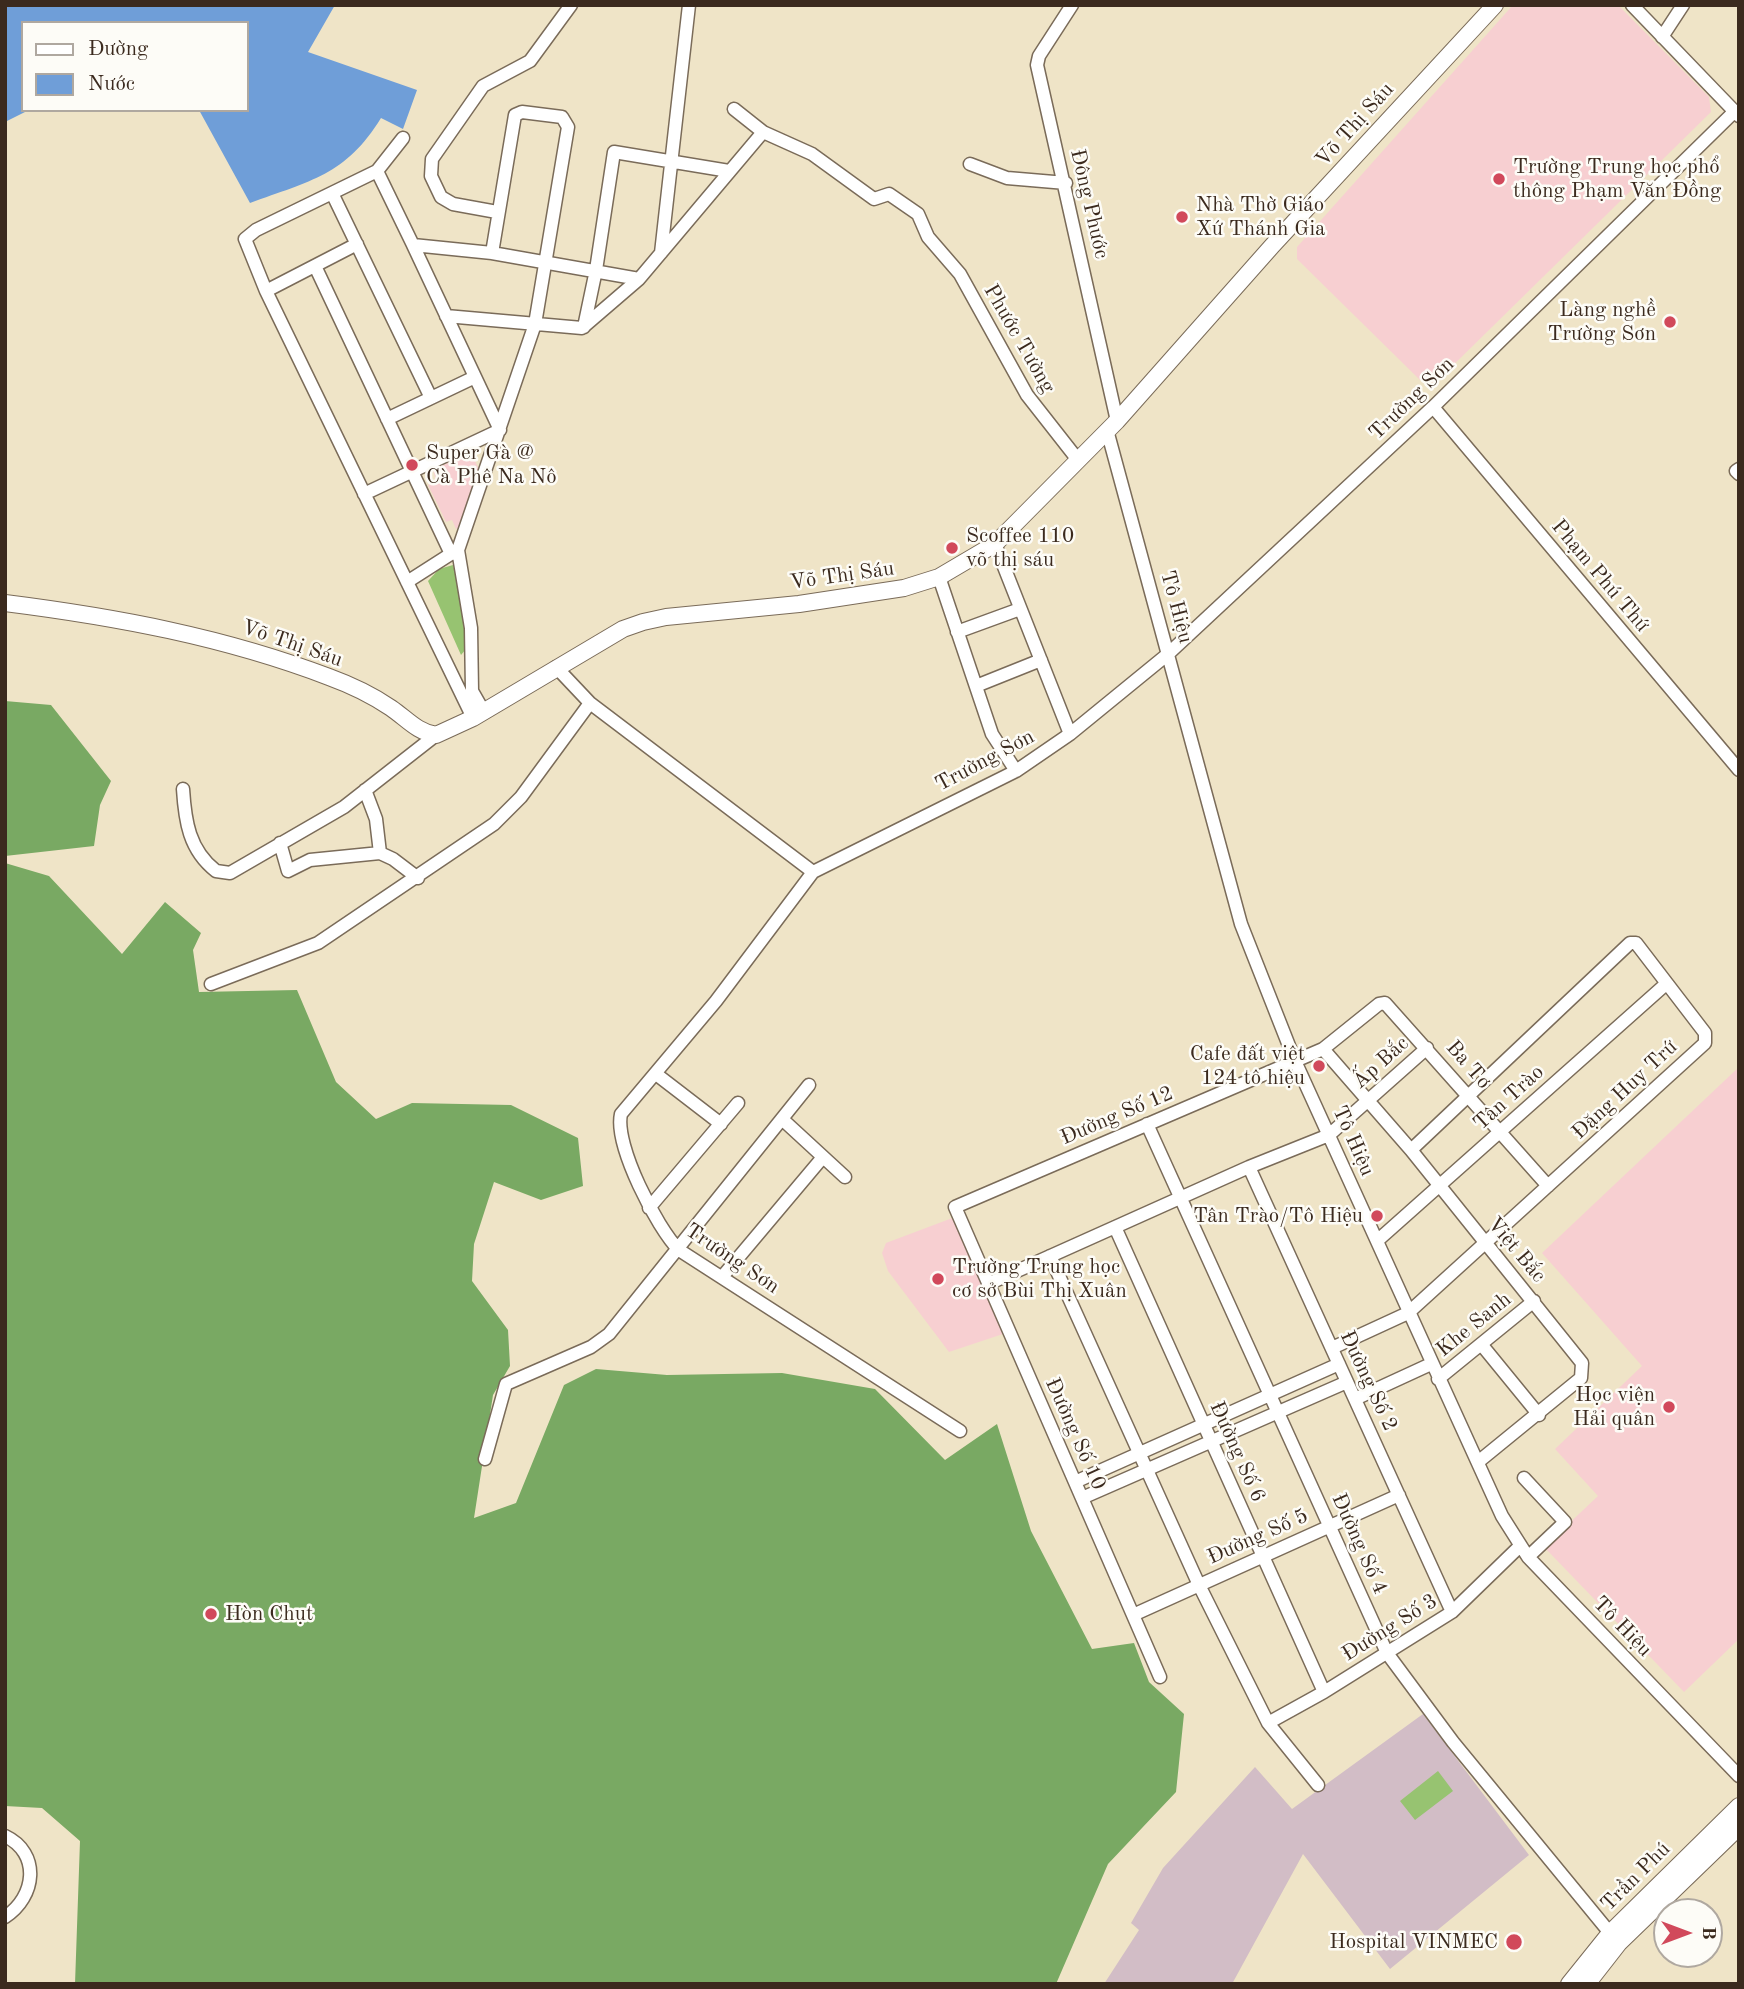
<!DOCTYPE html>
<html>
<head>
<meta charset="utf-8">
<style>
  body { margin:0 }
  #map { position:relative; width:1744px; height:1989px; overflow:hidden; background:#efe4c7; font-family:"Old Standard TT",serif }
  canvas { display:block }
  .frame { position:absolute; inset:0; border:7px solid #3b2a1e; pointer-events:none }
  .legend { position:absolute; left:21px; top:21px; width:228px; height:91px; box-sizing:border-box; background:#fdfcf7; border:2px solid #afa8a0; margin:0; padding:9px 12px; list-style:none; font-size:21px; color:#3b2a1e }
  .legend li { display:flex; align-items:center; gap:14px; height:35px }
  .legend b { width:35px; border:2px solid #afa8a0 }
  .north { position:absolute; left:1653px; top:1898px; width:70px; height:70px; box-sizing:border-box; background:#fdfcf7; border:2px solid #afa8a0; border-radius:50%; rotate:90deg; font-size:19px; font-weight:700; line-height:28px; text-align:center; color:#3b2a1e }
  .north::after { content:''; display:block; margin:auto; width:24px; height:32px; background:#d1495b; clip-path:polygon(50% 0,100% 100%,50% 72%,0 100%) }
</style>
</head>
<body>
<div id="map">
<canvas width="1744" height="1989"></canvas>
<div class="frame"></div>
<ul class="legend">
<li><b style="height:9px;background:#fff"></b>Đường</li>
<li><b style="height:19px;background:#6f9ed8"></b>Nước</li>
</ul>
<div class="north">B</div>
</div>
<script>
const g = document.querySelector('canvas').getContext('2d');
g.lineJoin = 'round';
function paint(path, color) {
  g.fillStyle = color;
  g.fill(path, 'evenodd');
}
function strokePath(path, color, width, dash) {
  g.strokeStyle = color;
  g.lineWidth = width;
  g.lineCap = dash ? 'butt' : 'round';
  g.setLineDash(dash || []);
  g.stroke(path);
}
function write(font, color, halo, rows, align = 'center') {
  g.font = font + ' "Old Standard TT",serif';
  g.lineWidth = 5;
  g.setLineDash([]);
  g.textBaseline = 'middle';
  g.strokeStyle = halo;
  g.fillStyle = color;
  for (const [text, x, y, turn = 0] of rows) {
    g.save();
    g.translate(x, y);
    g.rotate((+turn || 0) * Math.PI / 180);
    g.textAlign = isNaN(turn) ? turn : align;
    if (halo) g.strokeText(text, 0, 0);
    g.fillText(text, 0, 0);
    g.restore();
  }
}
paint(new Path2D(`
  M1513,5H1618L1709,97L1711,112L1435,383L1420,380L1297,259V247Z
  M471,452L480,472L474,476L477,482L462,524L456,529L452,520L446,522L428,485L436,481L433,470Z
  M1739,1067V1639L1684,1692L1544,1547L1598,1496L1555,1449L1642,1366L1542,1253Z
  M955,1217L1003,1334L949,1352L888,1271L882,1253L886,1243Z`), '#f7cfd1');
paint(new Path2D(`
  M1423,1714L1529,1855L1390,1969L1303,1854L1232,1984H1104L1139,1930L1131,1923L1163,1868L1255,1767L1292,1809Z`), '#d2bdc6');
paint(new Path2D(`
  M453,565L462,597L466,649L461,655L428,581L439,569Z
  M1438,1771L1453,1791L1415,1820L1400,1801Z`), '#97c371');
paint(new Path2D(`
  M5,701L51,705L111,781L100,805L94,846L5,856Z
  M5,863L49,876L122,954L165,902L201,933L193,950L199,992L297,990L336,1082L376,1119L412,1103L511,1105L578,1138L583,1186L541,1200L494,1182L474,1244L472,1281L508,1330L510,1366L493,1395L474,1518L516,1503L564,1385L596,1369L667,1375L782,1373L875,1389L945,1460L997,1424L1031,1531L1092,1649L1134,1643L1149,1682L1184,1714L1176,1792L1108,1864L1056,1984H75L80,1841L42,1808L5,1806Z`), '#79a963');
paint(new Path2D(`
  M5,5H335L308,52L417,90L403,129L381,118C346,175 310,181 250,203L199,110H247V23H23V110H29L5,122Z`), '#6f9ed8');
const minor = new Path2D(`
  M1072,5L1039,56L1037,65L1117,421
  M1632,5L1739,116
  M1662,37L1683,5
  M734,109L763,132L812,154L874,199L889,194L918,214L928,237L960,274L1027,395L1078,460
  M970,164L1007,178L1066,183
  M377,171L403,138
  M332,193L431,398
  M497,212L453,204L441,197L431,176L432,159L483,86L530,61L571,5
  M661,253L689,5
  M315,266L451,554
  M266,291L357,244
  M446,316L582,328L639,279L763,132
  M584,327L596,270L614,152L729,171
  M1433,407L1739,770
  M387,419L475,377
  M1107,430L1241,924L1295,1061L1502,1516L1528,1557L1739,1776
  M1739,469L1736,471L1739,474
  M364,494L500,430L413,245
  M995,544L1070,734
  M939,577L992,734L1016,771
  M407,582L457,550
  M957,632L1020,609
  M556,667L590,703
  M976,686L1041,660
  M484,712L472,691L471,628L458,550L535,324L568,127L562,117L522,112L515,115L492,253
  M473,718L266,291L245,239L256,230L377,171L413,245L492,253L639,279
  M183,789C185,821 189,850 216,871L230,873L344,807L436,735
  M365,790L376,819L380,853
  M280,843L288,871L310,860L380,853L393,859L418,878
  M211,984L318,943L494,824L521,797L590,703L813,872
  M1323,1049L1411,1150L1582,1363L1581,1378L1478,1462
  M656,1074L721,1124
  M782,1119L845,1177
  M1147,1124L1387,1653L1453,1742L1610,1933
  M1249,1167L1452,1612
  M649,1208L738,1103
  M1115,1227L1324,1692
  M1377,1241L1666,984
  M1050,1256L1199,1585L1268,1723L1318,1785
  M722,1277L823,1157
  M988,1284L1249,1167L1329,1135L1427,1048
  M1481,1344L1539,1415
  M1332,1348L1408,1313L1705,1043V1033L1636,943H1630L1411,1150
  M1438,1379L1534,1301
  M1355,1399L1431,1364
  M960,1431L679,1250C657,1228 614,1145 621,1114L716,1001L813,872L1016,771L1070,734L1168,654L1433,407L1734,112
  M485,1459L506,1384L591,1347L609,1334L809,1085
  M1524,1478L1565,1522L1528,1557
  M1075,1482L1339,1364
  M1082,1498L1347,1382
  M1133,1615L1399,1495
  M1160,1677L955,1207L1323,1049L1379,1004L1385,1003L1548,1186
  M1268,1723L1324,1692L1452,1612L1519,1547
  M5,1836C41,1853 36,1897 5,1917`);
const major = new Path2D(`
  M5,603C116,617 224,637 329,677C351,685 372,695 391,708C407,719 417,732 436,735L473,718L623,629L643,622L666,617L799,604L904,588L939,577L995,544L1117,421L1272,246L1495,5
  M1569,1984L1610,1933L1739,1806
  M1587,1984L1619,1943L1739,1827`);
strokePath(minor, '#7a6b59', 15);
strokePath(major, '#7a6b59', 18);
strokePath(minor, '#fff', 12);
strokePath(major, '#fff', 16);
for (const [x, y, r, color] of [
  [1499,179,7,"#d1495b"],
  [1182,217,7,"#d1495b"],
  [1670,322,7,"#d1495b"],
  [412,465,7,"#d1495b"],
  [952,548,7,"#d1495b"],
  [1319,1066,7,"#d1495b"],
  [1377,1216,7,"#d1495b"],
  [938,1279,7,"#d1495b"],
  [1669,1407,7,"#d1495b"],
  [211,1614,7,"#d1495b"],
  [1514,1942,9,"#d1495b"]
]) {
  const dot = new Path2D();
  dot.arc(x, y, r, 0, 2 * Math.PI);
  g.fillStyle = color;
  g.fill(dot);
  strokePath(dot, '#fdfcf7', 2.5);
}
write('21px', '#3b2a1e', '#fdfcf7', [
  ["Võ Thị Sáu",1355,125,-48],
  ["Đông Phước",1089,204,77],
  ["Phước Tường",1019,339,60],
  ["Trường Sơn",1412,399,-44],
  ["Võ Thị Sáu",842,576,-8],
  ["Phạm Phú Thứ",1600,576,50],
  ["Tô Hiệu",1176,607,75],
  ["Võ Thị Sáu",292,644,19],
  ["Trường Sơn",985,761,-28],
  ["Ấp Bắc",1381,1063,-42],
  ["Ba Tơ",1468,1065,49],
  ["Đặng Huy Trứ",1625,1090,-43],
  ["Tân Trào",1509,1098,-42],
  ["Đường Số 12",1117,1116,-23],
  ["Tô Hiệu",1353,1141,66],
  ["Việt Bắc",1516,1250,50],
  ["Trường Sơn",732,1259,34],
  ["Khe Sanh",1474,1325,-39],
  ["Đường Số 2",1368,1381,65],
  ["Đường Số 10",1075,1434,66],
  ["Đường Số 6",1237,1452,66],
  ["Đường Số 5",1258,1537,-24],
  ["Đường Số 4",1359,1544,66],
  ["Tô Hiệu",1622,1627,46],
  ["Đường Số 3",1390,1628,-32],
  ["Trần Phú",1636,1877,-45]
]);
write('21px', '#3b2a1e', '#fdfcf7', [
  ["Trường Trung học phổ",1513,167],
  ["thông Phạm Văn Đồng",1513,191],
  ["Nhà Thờ Giáo",1196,205],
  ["Xứ Thánh Gia",1196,229],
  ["Làng nghề",1656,310,"right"],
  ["Trường Sơn",1656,334,"right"],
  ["Super Gà @",426,453],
  ["Cà Phê Na Nô",426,477],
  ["Scoffee 110",966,536],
  ["võ thị sáu",966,560],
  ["Cafe đất việt",1305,1054,"right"],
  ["124 tô hiệu",1305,1078,"right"],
  ["Tân Trào/Tô Hiệu",1363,1216,"right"],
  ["Trường Trung học",952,1267],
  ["cơ sở Bùi Thị Xuân",952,1291],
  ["Học viện",1655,1395,"right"],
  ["Hải quân",1655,1419,"right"],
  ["Hòn Chụt",225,1614],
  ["Hospital VINMEC",1498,1942,"right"]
], 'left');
</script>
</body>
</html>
